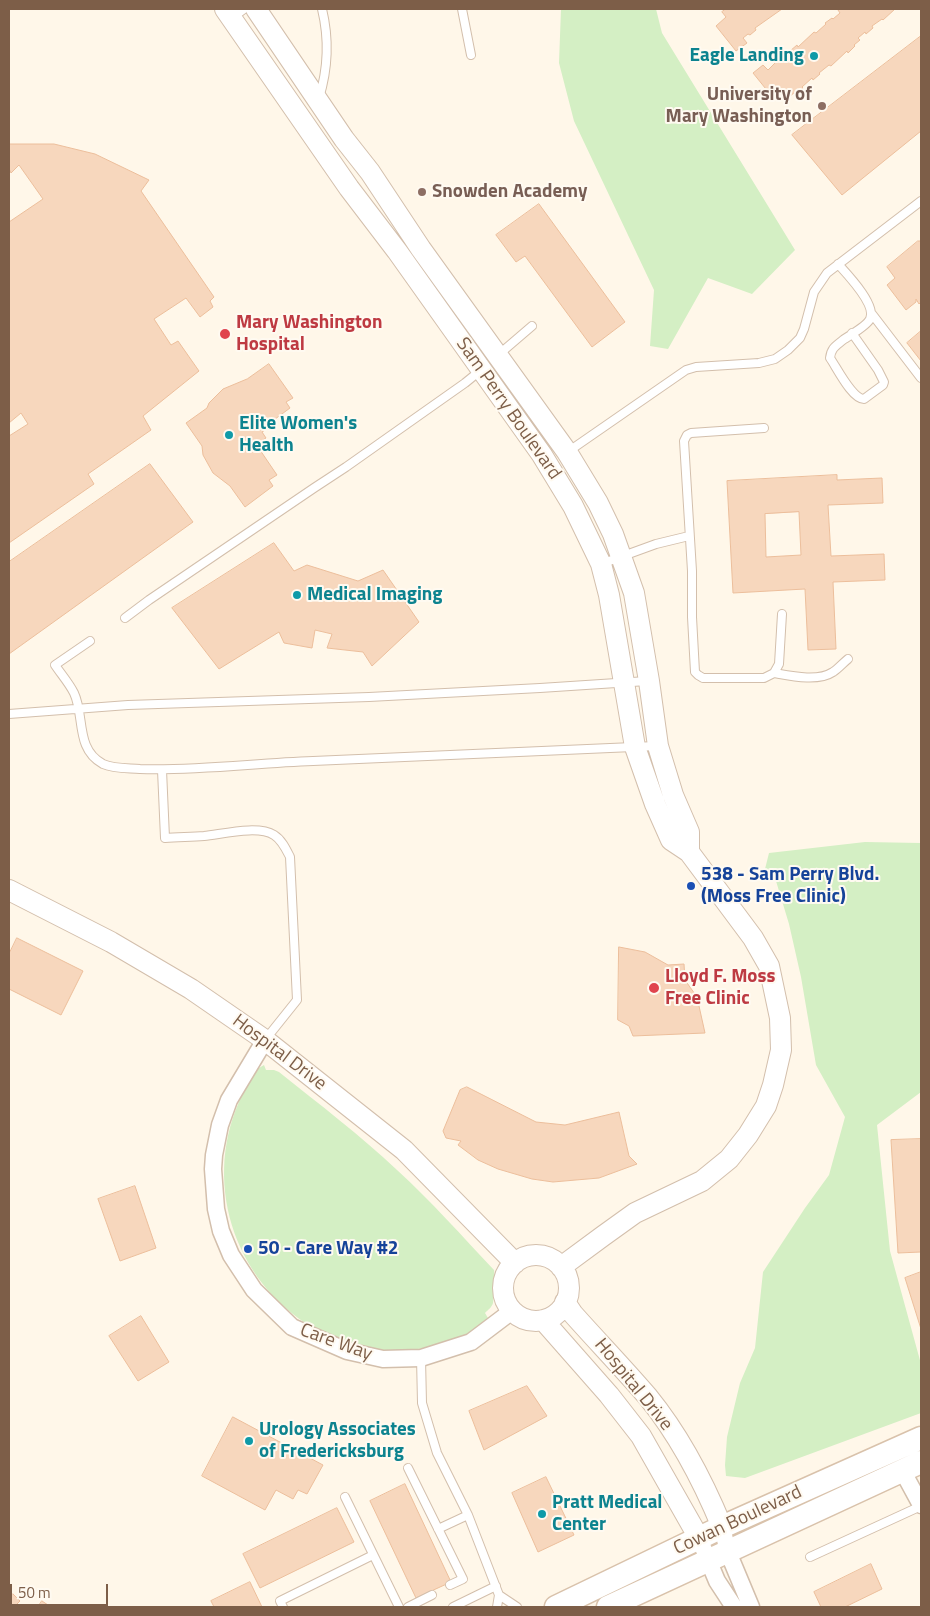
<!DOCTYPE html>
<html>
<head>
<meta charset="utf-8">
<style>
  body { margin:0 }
  #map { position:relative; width:930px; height:1616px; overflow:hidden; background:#fff7e9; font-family:"Titillium Web",sans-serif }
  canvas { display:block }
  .frame { position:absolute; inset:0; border:10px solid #7d5e48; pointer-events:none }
  .scale { position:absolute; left:10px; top:1584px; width:98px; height:22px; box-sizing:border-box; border:2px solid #7d5e48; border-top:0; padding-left:6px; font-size:15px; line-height:18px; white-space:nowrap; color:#7d5e48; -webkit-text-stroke:4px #fffaf1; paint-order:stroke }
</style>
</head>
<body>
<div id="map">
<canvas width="930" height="1616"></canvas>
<div class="frame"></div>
<div class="scale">50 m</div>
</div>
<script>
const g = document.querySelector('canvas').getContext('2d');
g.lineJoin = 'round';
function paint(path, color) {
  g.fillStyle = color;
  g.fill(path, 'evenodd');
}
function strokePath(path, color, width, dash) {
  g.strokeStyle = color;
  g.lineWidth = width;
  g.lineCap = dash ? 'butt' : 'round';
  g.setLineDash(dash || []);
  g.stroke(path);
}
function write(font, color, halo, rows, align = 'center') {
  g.font = font + ' "Titillium Web",sans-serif';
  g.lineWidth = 4;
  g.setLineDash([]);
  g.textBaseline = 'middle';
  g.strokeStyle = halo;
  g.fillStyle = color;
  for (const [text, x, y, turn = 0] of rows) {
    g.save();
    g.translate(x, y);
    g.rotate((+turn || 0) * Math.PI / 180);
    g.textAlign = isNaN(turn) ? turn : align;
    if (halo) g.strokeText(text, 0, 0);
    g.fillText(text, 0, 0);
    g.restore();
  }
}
paint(new Path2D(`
  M561,9H656L662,33L795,250L752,294L708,278L668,349L650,346L654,290L574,121L559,63Z
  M865,842L921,843V1092L877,1125L890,1251L921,1364V1413L745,1478L726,1476L725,1465L727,1437L740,1383L755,1348L763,1272L805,1208L829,1175L845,1117L816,1065L801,977L789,924L776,881L765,869L769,853Z
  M264,1065L266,1070H274L279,1072C319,1104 360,1135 397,1170C431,1201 462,1236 494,1270C495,1274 494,1300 493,1303C492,1307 488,1310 485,1313L488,1318C481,1323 474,1329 467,1334C445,1345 421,1350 397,1351C370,1351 345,1344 321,1332C238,1289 201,1188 239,1102C245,1089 250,1072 264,1065Z`), '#d4efc4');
const building = new Path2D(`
  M726,9H782L755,28L756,30L750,35L748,34L743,38L747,43L736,51L716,26L726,17L722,12Z
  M841,9H895L883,20L882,19L872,26L873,28L866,34L865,32L858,38L860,40L854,45L855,46L848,53L847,51L831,66L829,65L819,73L820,74L813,80L812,78L802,87L803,88L796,94L795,92L789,97L784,91L774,99L753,73L763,65L768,70L779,59L781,60L791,53L790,51L797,45L798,47L814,32L816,33L826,24L825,23L832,18L833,19L840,13L838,10Z
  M921,36V131L842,195L792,135Z
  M9,144H54L95,154L149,180L141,191L214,297L210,301L213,307L200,317L186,298L154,319L171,345L178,341L199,371L143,416L151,430L88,474L94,484L9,543V436L28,424L21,413L9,423V222L43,199L19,165L11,173L9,169Z
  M539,204L625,322L592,347L525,256L516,262L496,235Z
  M918,241H921V302L919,304L916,299V302L906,310L887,285L895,278L887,267Z
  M921,331V361L907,343Z
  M269,364L293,398L286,402L290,408L263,428L265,430L262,432L266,438L261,441L265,447L260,450L277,475L269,480L273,486L245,507L230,486L213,473L203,455L202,446L186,423L207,408L209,403L223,389L247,379Z
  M150,464L193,522L9,654V562Z
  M837,475V480L882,478L883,503L828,505L831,556L884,554L885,580L833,582L836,649L808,650L805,589L733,593L727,481ZM799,512L801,555L766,557L765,514Z
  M274,543L294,571L307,565L358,581L383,570L419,622L372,666L363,652L327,648L332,634L315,630L312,648L284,643L279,632L219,669L172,608Z
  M17,938L83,971L61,1015L9,989V954Z
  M619,947L645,952L668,965L684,964L685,980L697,997L705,1033L633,1036L629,1026L618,1020Z
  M467,1087L536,1122L565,1125L619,1112L629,1156L637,1164L599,1178L553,1182L532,1179L498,1169L478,1160L458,1145L461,1141L446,1138L443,1131L460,1090Z
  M921,1139V1252L898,1253L891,1140Z
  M135,1186L156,1248L120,1261L98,1199Z
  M921,1272V1329L905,1278Z
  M141,1316L169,1362L138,1381L109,1336Z
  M527,1386L547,1416L484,1450L469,1411Z
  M233,1417L323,1465L307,1494L298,1490L293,1499L276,1490L265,1510L202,1476Z
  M546,1477L574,1535L538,1552L512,1493Z
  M405,1484L451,1582L416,1598L370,1501Z
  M337,1508L354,1542L260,1588L243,1554Z
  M871,1564L882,1589L845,1607H821L814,1592Z
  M250,1582L262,1607H214L211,1601Z
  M13,1594L20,1601L15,1606L16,1607H9V1598Z
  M42,1601L51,1607L52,1605L56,1607H38Z`);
paint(building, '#f7d7bd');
strokePath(building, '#ecbe9b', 1);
const service = new Path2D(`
  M462,9L471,55
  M232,18L244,9
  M319,98C328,69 329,38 322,9
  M838,264C847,274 877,305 870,319C867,326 850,335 843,340C836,346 831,348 830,358C837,368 852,399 864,399L883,385L884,382L878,370L852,333
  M872,314L921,378
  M497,356L532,326
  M764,428L691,433L687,435L684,441L692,571V617L695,672L698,675L703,678H764L774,673L779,664L782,614
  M569,451L686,370L696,367L759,363L775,359L788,350L800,338L804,329L814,292L827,273L921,201
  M601,564L656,544L689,536
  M125,618L149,600L314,488L346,467L465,383L481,370
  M90,641L55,665C61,674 69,683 74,693C85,716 75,749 103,764C114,769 128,768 140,769C197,771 255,763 313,761C427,755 542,752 656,746
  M774,673C791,676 818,682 833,672C838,669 843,663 848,659
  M9,714L128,705L369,697L540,688L647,681
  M162,770L165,838C178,837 191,837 204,836C223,834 258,825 274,835C282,840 286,849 290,857L297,1000L265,1040
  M421,1358L422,1403L437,1453L468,1515L499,1595L497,1607
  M408,1468L463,1579L450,1585
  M345,1497L399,1607
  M438,1529L468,1515
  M810,1557L921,1506
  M499,1595L517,1607
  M283,1607L280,1601L373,1555
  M408,1607L432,1595
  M453,1607L496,1586`);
const minor = new Path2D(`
  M265,1040L229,1100L220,1125L214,1155L213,1169L216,1209L221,1231L231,1255L254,1290L292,1327L347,1351L383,1359L421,1358L471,1342L512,1311
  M902,1470L921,1505
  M722,1527L728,1552L751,1607
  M699,1538L717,1581L734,1607`);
const tertiary = new Path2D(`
  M225,9L349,188L397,251L542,455L573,506L601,564L609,595L635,747L655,804L671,840L689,852L753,938L769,966L780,1018L781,1050L773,1085L766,1106L748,1135L729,1159L702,1181L635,1213L603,1236L561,1267
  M256,9L344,139L370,172L421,249L567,452L598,503L613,534L634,593L649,681L658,746L673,795L689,832V852
  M9,890L111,942L191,989L265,1040L404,1150L515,1263
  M503 1288a33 33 0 1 1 66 0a33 33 0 1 1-66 0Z
  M565,1302L573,1314C598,1342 624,1369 648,1397C679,1435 703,1481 722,1527
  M543,1320L609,1395L641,1436L699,1538`);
const secondary = new Path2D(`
  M556,1607L722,1527L921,1438
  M608,1607L921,1462`);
strokePath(service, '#d3bfac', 10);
strokePath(minor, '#d3bfac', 19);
strokePath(tertiary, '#d3bfac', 22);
strokePath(secondary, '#d9c2ab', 25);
strokePath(service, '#fff', 8);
strokePath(minor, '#fff', 16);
strokePath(tertiary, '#fff', 20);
strokePath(secondary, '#fff', 22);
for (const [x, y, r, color] of [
  [814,56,5,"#0f9aa8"],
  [822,106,5,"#8d6e63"],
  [422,192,5,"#8d6e63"],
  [225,334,6,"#e0444e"],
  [229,435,5,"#0f9aa8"],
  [297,595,5,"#0f9aa8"],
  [691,886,5,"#1a4fb4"],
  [654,988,6,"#e0444e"],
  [248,1249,5,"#1a4fb4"],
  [249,1441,5,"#0f9aa8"],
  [542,1514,5,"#0f9aa8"]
]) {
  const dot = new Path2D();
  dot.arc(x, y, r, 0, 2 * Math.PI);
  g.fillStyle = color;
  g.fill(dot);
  strokePath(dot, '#fffaf1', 2);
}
write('bold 19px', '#0d838f', '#fffaf1', [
  ["Eagle Landing",804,56,"right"],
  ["Elite Women's",239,424],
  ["Health",239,446],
  ["Medical Imaging",307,595],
  ["Urology Associates",259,1430],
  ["of Fredericksburg",259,1452],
  ["Pratt Medical",552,1503],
  ["Center",552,1525]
], 'left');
write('bold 19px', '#785e54', '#fffaf1', [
  ["University of",812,95],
  ["Mary Washington",812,117],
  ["Snowden Academy",432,192,"left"]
], 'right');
write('bold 19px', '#be3a42', '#fffaf1', [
  ["Mary Washington",236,323],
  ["Hospital",236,345],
  ["Lloyd F. Moss",665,977],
  ["Free Clinic",665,999]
], 'left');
write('19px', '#7d5e48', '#fffaf1', [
  ["Sam Perry Boulevard",508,409,55],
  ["Hospital Drive",279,1053,37],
  ["Care Way",336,1343,20],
  ["Hospital Drive",633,1385,51],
  ["Cowan Boulevard",738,1521,-25]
]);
write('bold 19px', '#164399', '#fffaf1', [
  ["538 - Sam Perry Blvd.",701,875],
  ["(Moss Free Clinic)",701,897],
  ["50 - Care Way #2",258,1249]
], 'left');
</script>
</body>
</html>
